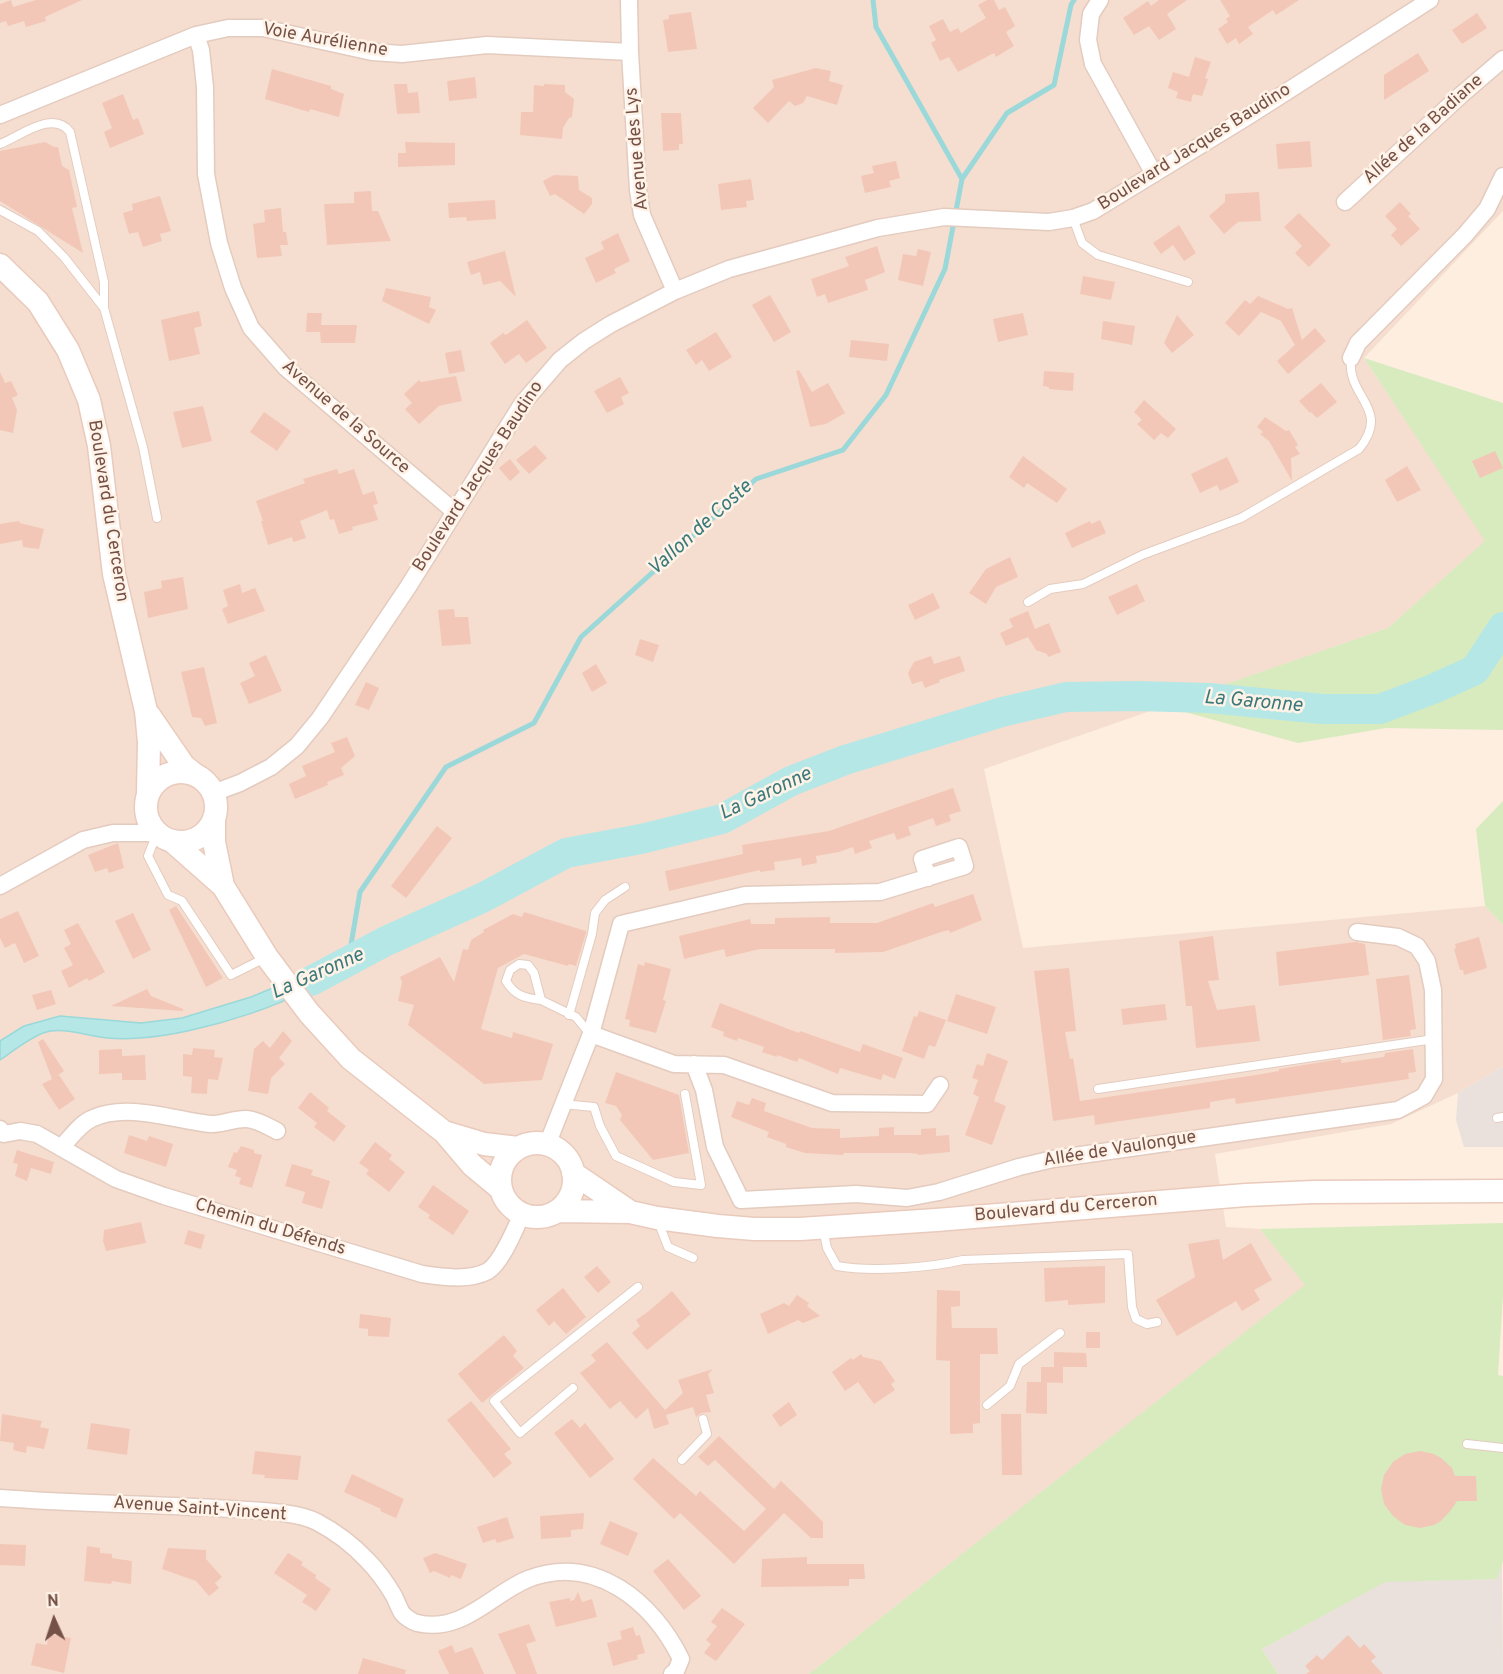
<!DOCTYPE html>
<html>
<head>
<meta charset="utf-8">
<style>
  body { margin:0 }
  #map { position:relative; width:1503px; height:1674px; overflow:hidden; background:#fdeee0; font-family:Overpass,sans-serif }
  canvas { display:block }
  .north { position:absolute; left:24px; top:1590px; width:60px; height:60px; -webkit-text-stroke:4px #fff2e7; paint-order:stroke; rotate:357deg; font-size:16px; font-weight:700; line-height:24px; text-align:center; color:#755147 }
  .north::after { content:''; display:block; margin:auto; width:21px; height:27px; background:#755147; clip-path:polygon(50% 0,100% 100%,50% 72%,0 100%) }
</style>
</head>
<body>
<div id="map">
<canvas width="1503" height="1674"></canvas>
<div class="north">N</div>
</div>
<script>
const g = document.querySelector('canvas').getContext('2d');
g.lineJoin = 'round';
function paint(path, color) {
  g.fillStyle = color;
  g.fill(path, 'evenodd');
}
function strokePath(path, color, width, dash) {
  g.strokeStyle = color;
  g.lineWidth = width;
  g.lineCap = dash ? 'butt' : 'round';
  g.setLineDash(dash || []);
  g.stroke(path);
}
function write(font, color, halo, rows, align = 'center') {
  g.font = font + ' Overpass,sans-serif';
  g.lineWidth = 5;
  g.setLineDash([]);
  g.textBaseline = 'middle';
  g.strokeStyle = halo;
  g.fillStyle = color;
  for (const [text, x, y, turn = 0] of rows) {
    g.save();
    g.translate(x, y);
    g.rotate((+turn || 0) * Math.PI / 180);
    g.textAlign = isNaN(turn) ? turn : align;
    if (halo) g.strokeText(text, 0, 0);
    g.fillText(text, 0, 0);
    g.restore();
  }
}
paint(new Path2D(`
  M0,0H1503V211L1364,358L1486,541L1388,628L984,769L1023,948L1485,906L1503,925V1066L1458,1093L1391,1124L1215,1154L1226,1227L1260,1229L1306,1285L809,1674H0Z`), '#f5decf');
paint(new Path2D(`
  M1503,1066V1147H1464L1456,1120L1458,1093Z
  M1502,1561L1503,1674H1278L1262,1649L1385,1581L1496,1579Z`), '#ebe1dc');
paint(new Path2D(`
  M1364,358L1503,403V730L1386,728L1298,743L1163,706L1388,628L1485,541Z
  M1503,801V925L1485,906L1476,829Z
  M1503,1223V1295L1498,1375L1503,1376V1561L1497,1579L1385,1582L1262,1649L1278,1674H809L1305,1285L1260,1229Z`), '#d7ebbf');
const water = new Path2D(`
  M348,962C308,1002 195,1035 139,1038C128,1039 117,1039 107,1038C86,1036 63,1026 43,1033C28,1039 13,1051 0,1060V1041L24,1026L60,1016L141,1023L182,1018L251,997L321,968Z`);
paint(water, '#b5e7e7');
strokePath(water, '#9ad8d9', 1.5);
strokePath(new Path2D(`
  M873,0L876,27L962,179
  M348,962L360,892L446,767L534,723L581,637L756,479L843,450L886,395L945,269L962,179L1007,113L1054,85L1071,5L1074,0`), '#9ad8d9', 5);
strokePath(new Path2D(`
  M311,981L386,941L482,898L566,853L641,839L722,819L791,781L845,760L1002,712L1066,697L1137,696L1209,698L1322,709H1380L1433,689L1475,670L1503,627`), '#b5e7e7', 30);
paint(new Path2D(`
  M11,0L13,7L36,0H82L45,17L46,21L26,27L24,21L8,26L6,21L0,23V4Z
  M987,0H994L999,10L1005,7L1015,26L1006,32L1014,46L996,57L994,53L958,72L949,57L940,61L931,43L936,40L929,26L943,19L950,32L958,28L961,33L986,18L978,5Z
  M1159,0H1187L1167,14L1176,29L1159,40L1149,26L1134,35L1123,18L1148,1L1151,6Z
  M1220,0H1299L1276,15L1273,10L1248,27L1253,34L1239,44L1236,38L1227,44L1218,29L1228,22L1226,19L1230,16Z
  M691,12L697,49L668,52L663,20L669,19V15Z
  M1477,13L1487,28L1462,44L1452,30Z
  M1418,53L1429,71L1384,100V75Z
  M1195,57L1211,62L1205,78L1208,79L1202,96L1193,94L1191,102L1176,98L1178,92L1168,88L1173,72L1189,77Z
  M816,68L831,71L829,81L843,85L837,105L807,96L803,103L795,106L789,101L768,123L753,108L774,87L772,80Z
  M272,69L331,86V89L344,94L339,117L310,109L309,112L265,99Z
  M475,77L477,98L449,101L447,81Z
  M394,84H407L408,93L418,92L420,113L397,114Z
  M544,84L565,85V92L574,99L572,117L569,118L563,128L562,139L520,135L521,112H533L534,85L544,86Z
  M123,94L133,120L138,118L144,134L110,148L104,132L112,128L102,103Z
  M661,113H681L683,144H679V150L663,151Z
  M1310,141L1312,167L1278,169L1276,144Z
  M45,142L54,147H58L62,166L69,170L77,207L72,208L83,253L0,201V151Z
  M405,142L455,143V165L398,167V153H406Z
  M896,161L900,178L889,181L891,187L865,193L861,176L874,173L872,166Z
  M554,175L578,176L579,190L592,198V204L584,214L555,194L550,196L543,181Z
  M751,179L754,200L746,201L747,207L721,210L718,184Z
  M371,191L372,211H378L391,241L327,245L324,204L354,203V192Z
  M1259,192L1261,221L1238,222L1224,234L1209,216L1225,202V194Z
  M160,196L171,231L160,234L162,241L143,247L138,232L129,234L123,213L133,210L132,204Z
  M495,200L496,219L467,221L466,217L449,218L448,203Z
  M1400,202L1411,214L1408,216L1420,229L1401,246L1391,235L1397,229L1385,216Z
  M281,208L283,232H286L288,245H280L282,256L257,258L253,224L265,222L264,210Z
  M1299,213L1331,245L1309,267L1295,253L1302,246L1284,227Z
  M1179,225L1196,253L1184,261L1173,245L1161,254L1153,243Z
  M618,233L630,261L614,269L616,273L596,283L585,258L604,249L601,242Z
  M877,246L885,272L865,280L868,290L828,303L825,294L817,297L811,279L849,266L845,257Z
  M918,249L931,252L923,286L898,280L903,254L916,256Z
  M505,251L516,297L500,281L483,285L480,272L471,275L467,262Z
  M1083,276L1115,282L1111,300L1080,294Z
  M386,288L431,297L429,307L436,310L429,324L382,301Z
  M770,295L791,332L774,342L752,305Z
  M1258,296L1288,309L1292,308L1302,340L1315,328L1326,341L1288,374L1277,361L1295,345L1281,321L1261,312L1239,336L1225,323L1245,300L1250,304Z
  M199,311L202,326L194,328L200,354L169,361L161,320Z
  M307,313H322L321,325H357L355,343H321L320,332H306Z
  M1023,313L1028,335L998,342L993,319Z
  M1177,315L1194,335L1172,353L1164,343Z
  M527,320L547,348L526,363L519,354L505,364L490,343L503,333L506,335Z
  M1103,321L1135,326L1132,345L1101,339Z
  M716,332L732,357L709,371L702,360L696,365L686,350Z
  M851,340L889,344L887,361L849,357Z
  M461,350L465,371L449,374L445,353Z
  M799,370L812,392L828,383L845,413L826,424L810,427L796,371Z
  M1044,371L1074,373L1073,391L1049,389V387L1043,386Z
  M0,372L5,383L11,381L18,395L12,398L17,410L13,433L0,430Z
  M456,376L462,401L439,406L419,424L405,409L412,403L404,394L419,380L421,382Z
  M620,377L629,393L621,397L624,404L607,413L594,391Z
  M1321,383L1337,402L1317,418L1311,412L1310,413L1299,401Z
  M1144,400L1176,429L1168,438L1161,433L1154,440L1137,424L1142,420L1134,412Z
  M203,406L212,441L182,448L173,412Z
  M264,412L291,431L277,451L250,432Z
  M1265,417L1286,431L1289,430L1298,445L1295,447L1300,454L1291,458L1292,481L1269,441L1260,434L1263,432L1257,427Z
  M535,445L547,458L529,474L516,460Z
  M1495,451L1503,468L1480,478L1472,461Z
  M1023,456L1067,489L1057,503L1027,483L1024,488L1009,477Z
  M1227,457L1239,482L1220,491L1217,485L1200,493L1191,474Z
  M510,459L520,472L510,481L499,468Z
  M1407,466L1421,490L1397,502L1385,480Z
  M337,469L339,474L354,469L363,495L374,491L378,504L373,505L378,520L352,527L353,530L339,534L334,519L330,520L327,510L300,521L306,538L293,542L292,537L268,545L261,521H263L256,501L305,483L303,479Z
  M1100,520L1106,533L1072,548L1065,533L1090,521L1091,524Z
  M19,521L20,523L44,529L39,549L23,547L22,540L0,544V524Z
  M1010,557L1018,577L996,587L986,604L969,593L986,569Z
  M183,577L188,609L148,618L144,592L162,588L161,581Z
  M240,584L242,593L255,588L265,611L228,624L222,609L228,606L223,590Z
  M1137,584L1145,601L1117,615L1108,597Z
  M933,593L940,608L915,620L908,605Z
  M454,609L455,617H468L471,644L442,646L438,610Z
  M1028,611L1035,629L1049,623L1061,652L1048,657L1047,654L1036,650L1028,637L1006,646L1000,633L1013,627L1009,619Z
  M640,639L659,645L653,662L635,655Z
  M266,655L282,691L249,704L240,683L255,676L249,663Z
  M931,656L934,664L960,656L965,671L939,680L940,682L925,688L922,681L912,684L908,673L914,662Z
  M596,664L607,683L592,692L582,673Z
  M204,667L217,723L205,726L201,718L192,717L181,672Z
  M366,682L379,688L369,710L355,705Z
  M347,737L355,756L341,768L344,775L327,782L328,785L295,799L289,784L306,776L302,766L335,752L331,743Z
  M953,788L961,811L949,815L951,821L936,826L933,818L908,827L911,835L897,840L894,833L869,841L872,848L855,854L853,847L839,852L816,856L817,863L802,866L801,858L774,862L775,870L760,872V870L669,891L665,871L743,854L742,845L829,831Z
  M437,826L452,838L406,898L391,886Z
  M118,843L124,868L109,873L107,868L95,872L88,855Z
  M973,894L982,920L950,933L949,930L941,932L883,952L835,953V949H760L726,957L724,949L684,959L679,936L750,919L751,924H775V918L830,917V923H877L933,903L935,907Z
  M176,906L223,978L206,987L169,910Z
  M18,911L39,956L24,963L15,943L5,948L0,938V919Z
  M524,912L586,931V933L576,966L569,964L568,966L524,954L498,968L481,1029L512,1038L513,1032L553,1044L542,1080L484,1084L408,1025L414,1005L398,1001L402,982L400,977L440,957L454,982L463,949L468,950L471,940L484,932L483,930L513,914L522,917Z
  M133,913L151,950L133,959L115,921Z
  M78,923L105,972L89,981L87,978L69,988L61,971L73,965L64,948L71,944L64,930Z
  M1213,936L1219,980L1208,981L1217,1010L1255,1005L1260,1041L1196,1048L1192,1006H1186L1179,941Z
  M1479,937L1487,968L1464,975L1463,970H1460L1454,949L1456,948L1455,944Z
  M1356,942L1365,944L1369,975L1279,986L1276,952Z
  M645,962L671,969L663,1000L666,1001L656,1033L629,1026L630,1020L625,1019L638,964L644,966Z
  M1069,968L1076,1031L1065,1032L1070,1059L1073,1058L1080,1101L1256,1075L1279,1071V1069L1341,1059V1063L1384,1057L1385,1053L1413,1049L1416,1072L1408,1073L1409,1079L1236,1104L1235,1098L1210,1102V1108L1114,1122L1095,1125L1094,1115L1053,1121L1034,971Z
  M1409,975L1416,1029L1410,1030L1411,1036L1383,1040L1376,979Z
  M147,989L151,996L183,1009V1011L111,1006Z
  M51,990L56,1004L37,1010L32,995Z
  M956,994L996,1007L987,1034L947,1021Z
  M720,1003L799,1033L800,1031L860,1052L863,1044L903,1058L895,1079L883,1074L881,1080L840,1068L838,1074L799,1058L797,1062L777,1055V1057L762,1052L764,1047L738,1038L737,1041L723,1036L724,1032L711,1027Z
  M1165,1004L1167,1020L1123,1025L1121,1009Z
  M919,1011L946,1020L935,1047L929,1045L924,1059L902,1051L914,1016L917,1017Z
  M283,1031L292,1041L279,1058L285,1064L271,1078L268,1094L248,1091L254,1049L263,1041L270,1048Z
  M43,1039L64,1071L55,1077L59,1075L75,1099L59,1110L42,1084L52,1079L38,1042Z
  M193,1048L215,1050L214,1057L223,1058L218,1080L208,1079L207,1094L191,1093L192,1077L183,1076V1054L192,1055Z
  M122,1049V1056L145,1055L146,1080H122V1073L99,1074V1050Z
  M987,1053L1008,1061L994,1101L1006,1106L992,1145L965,1135L979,1097L973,1094L978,1080L972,1078L977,1064L983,1066Z
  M616,1072L679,1095L689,1153L653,1160L620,1120L622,1115L616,1106L605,1103Z
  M310,1092L329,1108L327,1111L346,1126L334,1142L314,1127L317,1123L298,1108Z
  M752,1098L766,1103L764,1111L795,1122L812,1128L840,1129V1138L879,1136V1128L894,1127V1135H921V1129L936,1128V1136L949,1135L950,1152L918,1155V1154L909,1153H844L843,1155L805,1153L786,1147V1144L767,1137L769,1132L731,1117L737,1101L749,1105Z
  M129,1135L147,1141L149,1136L173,1144L166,1167L124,1153Z
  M375,1142L392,1155L389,1159L405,1172L389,1192L366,1174L369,1170L359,1163Z
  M241,1146L254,1150V1153L262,1155L252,1188L239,1184L241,1178L235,1176L237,1170L228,1167L234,1152L237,1153Z
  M17,1150L54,1162L51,1174L31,1168L27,1181L15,1176L18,1164L13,1163Z
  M292,1164L313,1170L311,1175L330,1181L322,1209L302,1203L305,1192L285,1186Z
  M433,1185L469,1211L453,1235L428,1218L430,1215L418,1207Z
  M141,1222L146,1243L106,1251L103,1241L104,1230Z
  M188,1230L205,1235L201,1249L184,1244Z
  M1219,1239L1223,1260L1251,1243L1272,1280L1254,1290L1260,1300L1242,1311L1236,1301L1177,1336L1156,1300L1195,1277L1188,1244Z
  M597,1266L611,1282L598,1293L584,1277Z
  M1105,1266V1303L1068,1305V1300L1045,1302L1044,1268Z
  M563,1288L586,1317L566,1334L554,1321L549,1326L536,1310Z
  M937,1290L960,1291V1306L951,1307L952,1328H997L998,1354H980V1423L973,1424V1433L950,1434V1361L936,1360Z
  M672,1291L691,1314L647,1350L632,1333L640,1326L636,1320L649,1311Z
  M797,1295L809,1303L807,1306L820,1316L803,1323L798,1320L768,1334L760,1314L784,1303L789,1306Z
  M360,1314L391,1318L389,1337L368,1336V1329L359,1328Z
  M1086,1332H1100V1348H1086Z
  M504,1335L517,1351L513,1356L524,1368L482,1403L458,1374Z
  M607,1342L665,1410L683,1393L678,1380L713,1369L708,1374L714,1393L706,1395L711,1412L701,1413L696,1417L693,1407L666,1415L669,1424L654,1429L648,1408L636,1419L620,1401L610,1409L580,1373L596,1361L591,1355Z
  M1054,1352L1086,1353L1087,1367H1057H1063V1383L1041,1382V1367H1054Z
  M861,1354L863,1357L881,1361L895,1381L891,1384L895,1390L874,1404L858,1382L845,1391L832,1372L851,1358L853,1360Z
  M1027,1382H1047V1414L1026,1413Z
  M471,1401L511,1449L504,1454L512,1463L494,1478L447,1420Z
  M789,1402L797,1415L780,1427L772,1415Z
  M2,1414L42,1421L40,1427L49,1429L44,1449L27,1446L26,1453L13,1450L14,1443L0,1441Z
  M1001,1414H1021L1022,1475H1002Z
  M572,1419L580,1428L585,1423L614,1459L590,1478L554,1433Z
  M91,1423L130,1429L127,1455L87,1449Z
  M719,1436L774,1489L781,1481L803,1502L823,1522V1538H811L784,1513L734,1564L680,1513L674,1519L633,1479L653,1458L696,1496L700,1491L744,1531L766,1509L715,1460L708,1466L698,1457Z
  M255,1451L301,1456L298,1480L264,1478L265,1475L252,1474Z
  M1420,1451L1434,1454L1441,1458L1452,1468L1455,1476H1476L1477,1501H1457L1451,1510L1441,1521L1434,1525L1420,1528L1405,1525L1393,1516L1384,1504L1381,1489L1384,1475L1393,1462L1405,1454Z
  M352,1474L404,1499L396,1518L380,1511L381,1509L344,1492Z
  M584,1513L583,1529L571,1530V1537L541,1539L540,1516Z
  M507,1517L514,1538L497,1543L495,1539L483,1543L477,1527Z
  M610,1521L638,1533L628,1556L600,1544Z
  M0,1544L26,1545L25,1566L0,1565Z
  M87,1546L100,1548V1553L112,1554V1558L132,1561L131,1584L112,1581L111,1584L84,1581Z
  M168,1548L206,1550V1559L222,1577L215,1583L219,1588L209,1596L196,1581L162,1569Z
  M288,1553L303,1562L301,1565L316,1575L315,1578L331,1589L316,1611L302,1602L307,1595L274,1573Z
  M435,1553L467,1564L461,1579L451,1575L450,1578L434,1571L430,1573L423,1558Z
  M807,1557V1564H864L865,1579H849V1586L761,1587L762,1559Z
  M668,1559L701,1596L684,1610L653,1571Z
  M578,1592L582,1602L592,1599L597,1617L556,1627L549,1602L570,1598V1601L574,1600Z
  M722,1608L745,1624L716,1661L704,1653L711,1644L706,1640L717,1626L711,1622Z
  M529,1624L536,1641L526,1644L537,1674H516L498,1634Z
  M633,1627L636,1636L640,1635L645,1653L637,1655L638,1659L613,1666L607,1643L622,1639L620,1631Z
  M49,1634L71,1638L64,1673L31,1665L36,1643L47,1645Z
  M1348,1635L1360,1648L1364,1644L1376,1657L1371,1661L1383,1674H1306L1310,1671L1305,1666L1317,1655L1322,1660Z
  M452,1645L455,1653L472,1647L484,1674H449L438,1651Z
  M363,1658L406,1670L405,1674H358Z`), '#f3c7b7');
const service = new Path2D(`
  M0,144C19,137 53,109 70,132L104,282V308
  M0,210L38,231L64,257L104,308L143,447L157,518
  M1073,218L1082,243L1098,255L1188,282
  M1028,602L1050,589L1083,584L1142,555L1241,518L1359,449C1392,408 1346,398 1351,358
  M157,833L148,856L168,895L182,901L231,975L267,957
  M541,1000C525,998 515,996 506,981L510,970L519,964L528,965L534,973L541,1000L576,1017L590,1034
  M569,1015L592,934L595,913L605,900L625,887
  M1098,1089L1434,1039
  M562,1104L594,1107L600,1126L616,1156L674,1182L701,1185L685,1094
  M1497,1118L1503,1117
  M658,1221L668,1247L693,1258
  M823,1228L827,1248L837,1266C870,1272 929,1268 963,1260L1128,1254L1132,1307L1136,1319L1147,1324L1157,1322
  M573,1388L520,1433L494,1401L638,1287
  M987,1405L1010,1386L1019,1364L1060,1333
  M1467,1444L1503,1448
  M682,1460L707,1434L703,1419`);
const minor = new Path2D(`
  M629,0L630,52L638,190L642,215L675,291
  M1100,0L1091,14L1088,40L1093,64L1154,174
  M196,35L201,50L205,87L206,174L219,243L233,288L251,328L286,368L455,512
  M0,115L196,35L228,28H263L372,52L402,54L487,45L630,52
  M1345,202L1461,95L1503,59
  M1351,358L1358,343L1465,235L1487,209L1503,176
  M213,793L240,783L271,767L297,746L320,718L408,587L522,404L560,360L584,341L611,324L675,291L729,269L878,228L944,217L1049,222L1073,218L1093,211L1247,117L1430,0
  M0,886L83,840L113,833H157
  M591,1034L674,1064L724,1065L832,1103L927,1104L940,1085
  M694,1064L704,1090L715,1147L741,1200L856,1194L907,1198L939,1192L1019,1167L1053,1159L1398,1110L1424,1096L1434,1079L1433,990L1427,961L1417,946L1398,937L1357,932
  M0,1129L4,1134L20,1131L37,1134L116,1179L164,1196L422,1274C442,1277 470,1281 488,1271C502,1262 515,1229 522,1214
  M547,1145L591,1034L621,924L745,895L880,892L965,866L959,847L922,859L928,878
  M61,1148C70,1138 79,1125 91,1119C127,1102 173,1120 210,1124C222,1125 235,1118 247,1119C258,1120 267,1126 277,1131
  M0,1498C77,1504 155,1504 232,1509C256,1511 296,1511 317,1522C336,1532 352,1544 367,1560C377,1570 387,1584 394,1596C397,1602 399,1608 402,1613C405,1617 413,1622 417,1623C462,1634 491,1594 528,1579C595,1553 653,1602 681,1659L676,1671L672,1674`);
const secondary = new Path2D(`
  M0,265L38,302L68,350L89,400L99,446L114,574L146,711L149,742L148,793
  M149,715L184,766L193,773
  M146 807a35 35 0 1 1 70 0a35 35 0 1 1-70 0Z
  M214,818V842L223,886
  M172,841L223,886L267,957L309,1013L351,1059L444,1132L472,1165L501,1189
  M444,1132L484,1144L518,1148
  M500 1180a37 37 0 1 1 74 0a37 37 0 1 1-74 0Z
  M573,1173L629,1211
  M557,1211L630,1212L657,1218L718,1226L754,1229H800L936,1220L1246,1195L1313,1192L1503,1191`);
strokePath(service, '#e3cbbf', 10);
strokePath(minor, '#e3cbbf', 19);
strokePath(secondary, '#e9cabc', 25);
strokePath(service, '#fff', 8);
strokePath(minor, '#fff', 16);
strokePath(secondary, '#fff', 22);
write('18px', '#755147', '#fff2e7', [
  ["Voie Aurélienne",325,41,10],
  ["Allée de la Badiane",1424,130,-42],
  ["Boulevard Jacques Baudino",1195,148,-32],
  ["Avenue des Lys",638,149,-95],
  ["Avenue de la Source",345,418,41],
  ["Boulevard Jacques Baudino",479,477,-57],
  ["Boulevard du Cerceron",107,511,81],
  ["Allée de Vaulongue",1120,1150,-9],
  ["Boulevard du Cerceron",1066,1209,-5],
  ["Chemin du Défends",270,1228,17],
  ["Avenue Saint-Vincent",200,1510,4]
]);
write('italic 20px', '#3a797b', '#fff2e7', [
  ["Vallon de Coste",701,529,-42],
  ["La Garonne",1253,703,5],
  ["La Garonne",766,795,-25],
  ["La Garonne",318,975,-24]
]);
</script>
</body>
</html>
